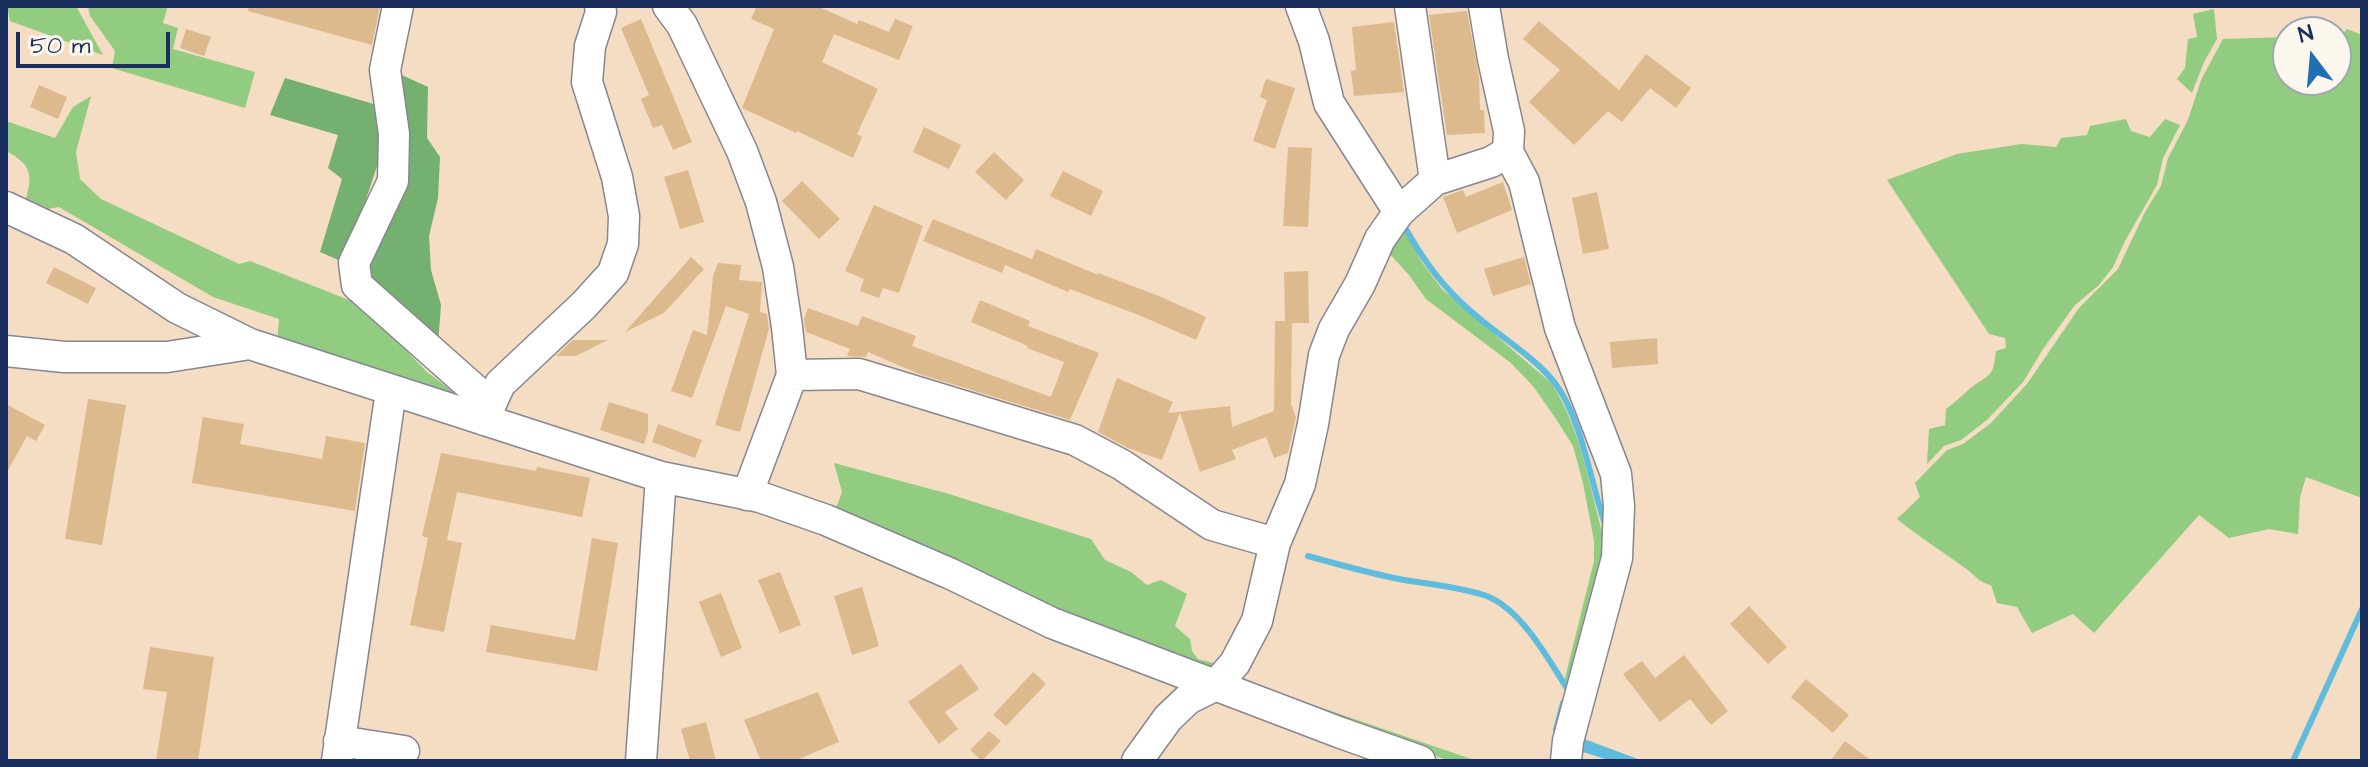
<!DOCTYPE html>
<html>
<head>
<meta charset="utf-8">
<style>
  body { margin:0 }
  #map { position:relative; width:2368px; height:767px; overflow:hidden; background:#f4ddc2; font-family:"Architects Daughter",sans-serif }
  canvas { display:block }
  .frame { position:absolute; inset:0; border:8px solid #1b2f5e; pointer-events:none }
  .north { position:absolute; left:2272px; top:16px; width:80px; height:80px; box-sizing:border-box; background:#fbf7ec; border:2px solid #a1a7b3; border-radius:50%; rotate:344deg; font-size:22px; font-weight:700; line-height:32px; text-align:center; color:#1b2f5e }
  .north::after { content:''; display:block; margin:auto; width:28px; height:36px; background:#1f6fb2; clip-path:polygon(50% 0,100% 100%,50% 72%,0 100%) }
  .scale { position:absolute; left:16px; top:32px; width:154px; height:36px; box-sizing:border-box; border:4px solid #1b2f5e; border-top:0; padding-left:10px; font-size:24px; line-height:28px; white-space:nowrap; color:#1b2f5e; -webkit-text-stroke:6px #fbf7ec; paint-order:stroke }
</style>
</head>
<body>
<div id="map">
<canvas width="2368" height="767"></canvas>
<div class="frame"></div>
<div class="north">N</div>
<div class="scale">50 m</div>
</div>
<script>
const g = document.querySelector('canvas').getContext('2d');
g.lineJoin = 'round';
function paint(path, color) {
  g.fillStyle = color;
  g.fill(path, 'evenodd');
}
function strokePath(path, color, width, dash) {
  g.strokeStyle = color;
  g.lineWidth = width;
  g.lineCap = dash ? 'butt' : 'round';
  g.setLineDash(dash || []);
  g.stroke(path);
}
paint(new Path2D(`
  M7,6H76L103,55L10,21Z
  M88,6H168L163,23L178,28L173,49L255,72L245,108L112,68L115,51L90,16Z
  M2214,9L2217,39L2204,62L2192,93L2177,79L2185,68L2188,39L2197,37L2193,14Z
  M2347,29L2362,35V498L2306,477L2300,497L2298,534L2269,529L2229,538L2199,515L2094,633L2073,614L2032,633L2017,607L1997,603L1991,585C1979,583 1974,574 1965,568C1942,551 1919,537 1897,519L1920,497L1915,483L1947,450L1963,444L1991,423L2027,384L2079,308L2118,269L2145,212L2161,186L2168,158L2188,120L2201,80L2223,39L2288,37V80H2336V43Z
  M91,96L76,152L80,179L101,199L239,264L250,261L349,300L365,309L427,372L472,406L277,344L279,319L213,297L59,207L35,211L24,206C32,178 35,166 6,151V121L55,138L73,107Z
  M2126,119L2131,131L2150,137L2165,119L2180,125L2163,158L2157,185L2125,241L2113,267L2099,285L2075,305L2043,349L2023,382L1987,420L1961,440L1944,446L1927,464L1929,429L1945,425L1946,409C1956,402 1963,394 1972,387C1991,373 1993,377 1996,351L2006,348L2005,338L1989,334L1887,180L1957,154L2021,144L2056,147L2061,138L2087,135L2090,126Z
  M1401,224L1423,264L1442,289L1551,383C1574,417 1584,460 1594,500C1598,519 1604,535 1606,554L1567,687L1564,682L1594,561V541L1583,483L1573,446L1556,419L1533,386L1511,363L1426,299L1409,275L1386,250Z
  M834,463L949,494L1091,539L1105,560L1131,572L1147,585L1161,580L1187,594L1175,626L1190,639L1192,651L1198,659L1225,666L1211,678L835,511L842,492Z
  M1244,672L1242,678L1249,683L1477,761H1450L1242,689L1237,673Z`), '#91cc81');
paint(new Path2D(`
  M393,71L428,87L427,138L440,157L438,198L429,236L431,270L441,305L438,344L366,275Z
  M285,78L377,105L382,151L345,263L320,252L342,179L328,168L338,135L270,115Z`), '#74b06f');
paint(new Path2D(`
  M1579,737L1643,761H1612L1576,750Z`), '#5fbcdd');
strokePath(new Path2D(`
  M1403,224C1423,260 1442,287 1474,314C1498,335 1539,360 1557,386C1581,419 1591,483 1605,524
  M1308,556C1340,565 1372,574 1404,580C1427,584 1468,588 1489,597C1523,612 1549,660 1568,690
  M1556,730L1563,703
  M2293,761L2362,609`), '#5fbcdd', 6);
paint(new Path2D(`
  M249,6H380L372,45L248,11Z
  M757,6H817L857,24L859,20L889,32L895,19L913,26L899,60L834,34L822,62L878,89L857,134L862,137L853,158L797,131L796,133L742,108L774,29L751,19Z
  M1467,11L1479,77L1480,110H1484L1485,133L1447,135L1429,15Z
  M641,19L692,142L673,150L662,125L653,128L641,99L649,95L621,28Z
  M1539,21L1619,90L1646,54L1691,88L1676,108L1650,88L1622,122L1608,111L1574,145L1529,102L1560,70L1523,39Z
  M1394,22L1404,92L1354,96L1351,71L1356,70L1352,27Z
  M186,29L211,37L204,56L180,48Z
  M1266,79L1295,88L1275,149L1253,141L1267,100L1260,97Z
  M39,85L67,97L58,119L30,107Z
  M924,127L961,145L949,169L913,152Z
  M1288,147L1312,148L1308,227L1283,226Z
  M994,152L1024,180L1006,200L975,172Z
  M688,170L704,222L680,229L664,177Z
  M1063,171L1103,191L1091,216L1050,196Z
  M802,181L840,219L819,239L782,201Z
  M1503,182L1512,210L1457,233L1443,197L1463,190L1466,197Z
  M1597,192L1609,249L1583,254L1572,198Z
  M874,205L923,226L899,293L883,288L879,298L860,291L864,279L845,271Z
  M933,219L1032,259L1036,249L1098,275V273L1159,296L1206,317L1196,340L1141,316L1070,289L1068,292L1005,265L1002,273L923,241Z
  M691,257L704,269L664,313L625,332Z
  M1524,257L1531,284L1493,296L1484,269Z
  M718,263L741,265L739,280L762,282L760,312L767,314L769,329L740,432L715,425L749,314L726,306L692,398L671,391L693,330L707,335L713,276Z
  M54,267L96,288L88,304L46,283Z
  M1308,271L1309,323H1292L1291,404L1296,417L1288,453L1274,458L1266,437L1232,450L1236,459L1200,472L1180,413L1162,460L1128,448L1098,432L1117,378L1173,402L1168,413L1230,406L1232,427L1274,411L1275,321H1285L1284,272Z
  M980,300L1030,321L1028,326L1099,353L1070,420L919,374L868,352L866,357L847,356L850,349L806,332L804,319L808,308L858,326L862,316L916,336L912,346L1051,397L1064,362L1027,348L1028,346L971,322Z
  M1657,338L1658,364L1612,368L1610,342Z
  M573,340H608L576,356H556Z
  M88,399L126,405L102,545L65,539Z
  M609,402L648,414V432L644,444L600,430Z
  M6,404L45,425L36,441L27,436L6,474Z
  M203,417L244,424L240,444L322,459L326,436L365,443L355,511L192,483Z
  M658,424L702,440L695,458L652,442Z
  M441,453L536,471L537,467L590,478L582,517L457,492L447,540L462,543L444,632L410,625L428,538L422,536Z
  M592,538L618,543L597,671L486,652L491,625L575,640Z
  M780,572L801,625L780,633L758,580Z
  M862,587L879,646L852,655L834,596Z
  M721,593L742,648L721,657L699,602Z
  M1749,606L1787,647L1768,664L1730,624Z
  M150,647L214,657L198,761H156L167,692L143,689Z
  M1684,655L1728,711L1711,725L1690,699L1660,722L1623,674L1642,661L1655,678Z
  M961,664L979,689L945,712L958,729L939,744L908,702Z
  M1033,672L1046,684L1006,726L993,715Z
  M1806,679L1849,715L1833,733L1791,697Z
  M818,692L839,742L794,761H761L744,720Z
  M706,722L716,761H690L681,729Z
  M989,731L1001,741L982,761L970,750Z
  M1845,741L1872,761H1830Z`), '#dcba8e');
const minor = new Path2D(`
  M398,6L385,70L394,134L393,181L354,263L357,285L491,404
  M668,6L682,25L742,151L761,202L778,267L787,327L792,375L747,495
  M1301,6L1314,41L1329,103L1399,212
  M1410,6L1435,180
  M1508,152L1524,182L1560,328L1616,474L1619,506L1617,558L1568,741L1566,761
  M6,207L74,239L177,308L250,344L661,477L760,497L826,520L951,574L1052,623L1341,733L1420,761
  M6,351L64,357H167L250,344
  M792,375L859,374L1075,440L1122,465L1212,525L1275,543
  M484,420L500,384L584,305L613,273L623,244L624,216L617,177L587,82L590,46L601,12L600,6
  M339,741L404,751
  M337,761L391,391
  M641,761L661,477
  M1137,761L1168,718L1188,699L1216,685L1235,663L1257,621L1275,543L1300,484L1313,424L1324,355L1334,329L1360,284L1380,239L1399,212L1435,180L1491,162L1508,152L1509,131L1493,59L1484,6`);
strokePath(minor, '#888690', 33);
strokePath(minor, '#fff', 30);
</script>
</body>
</html>
